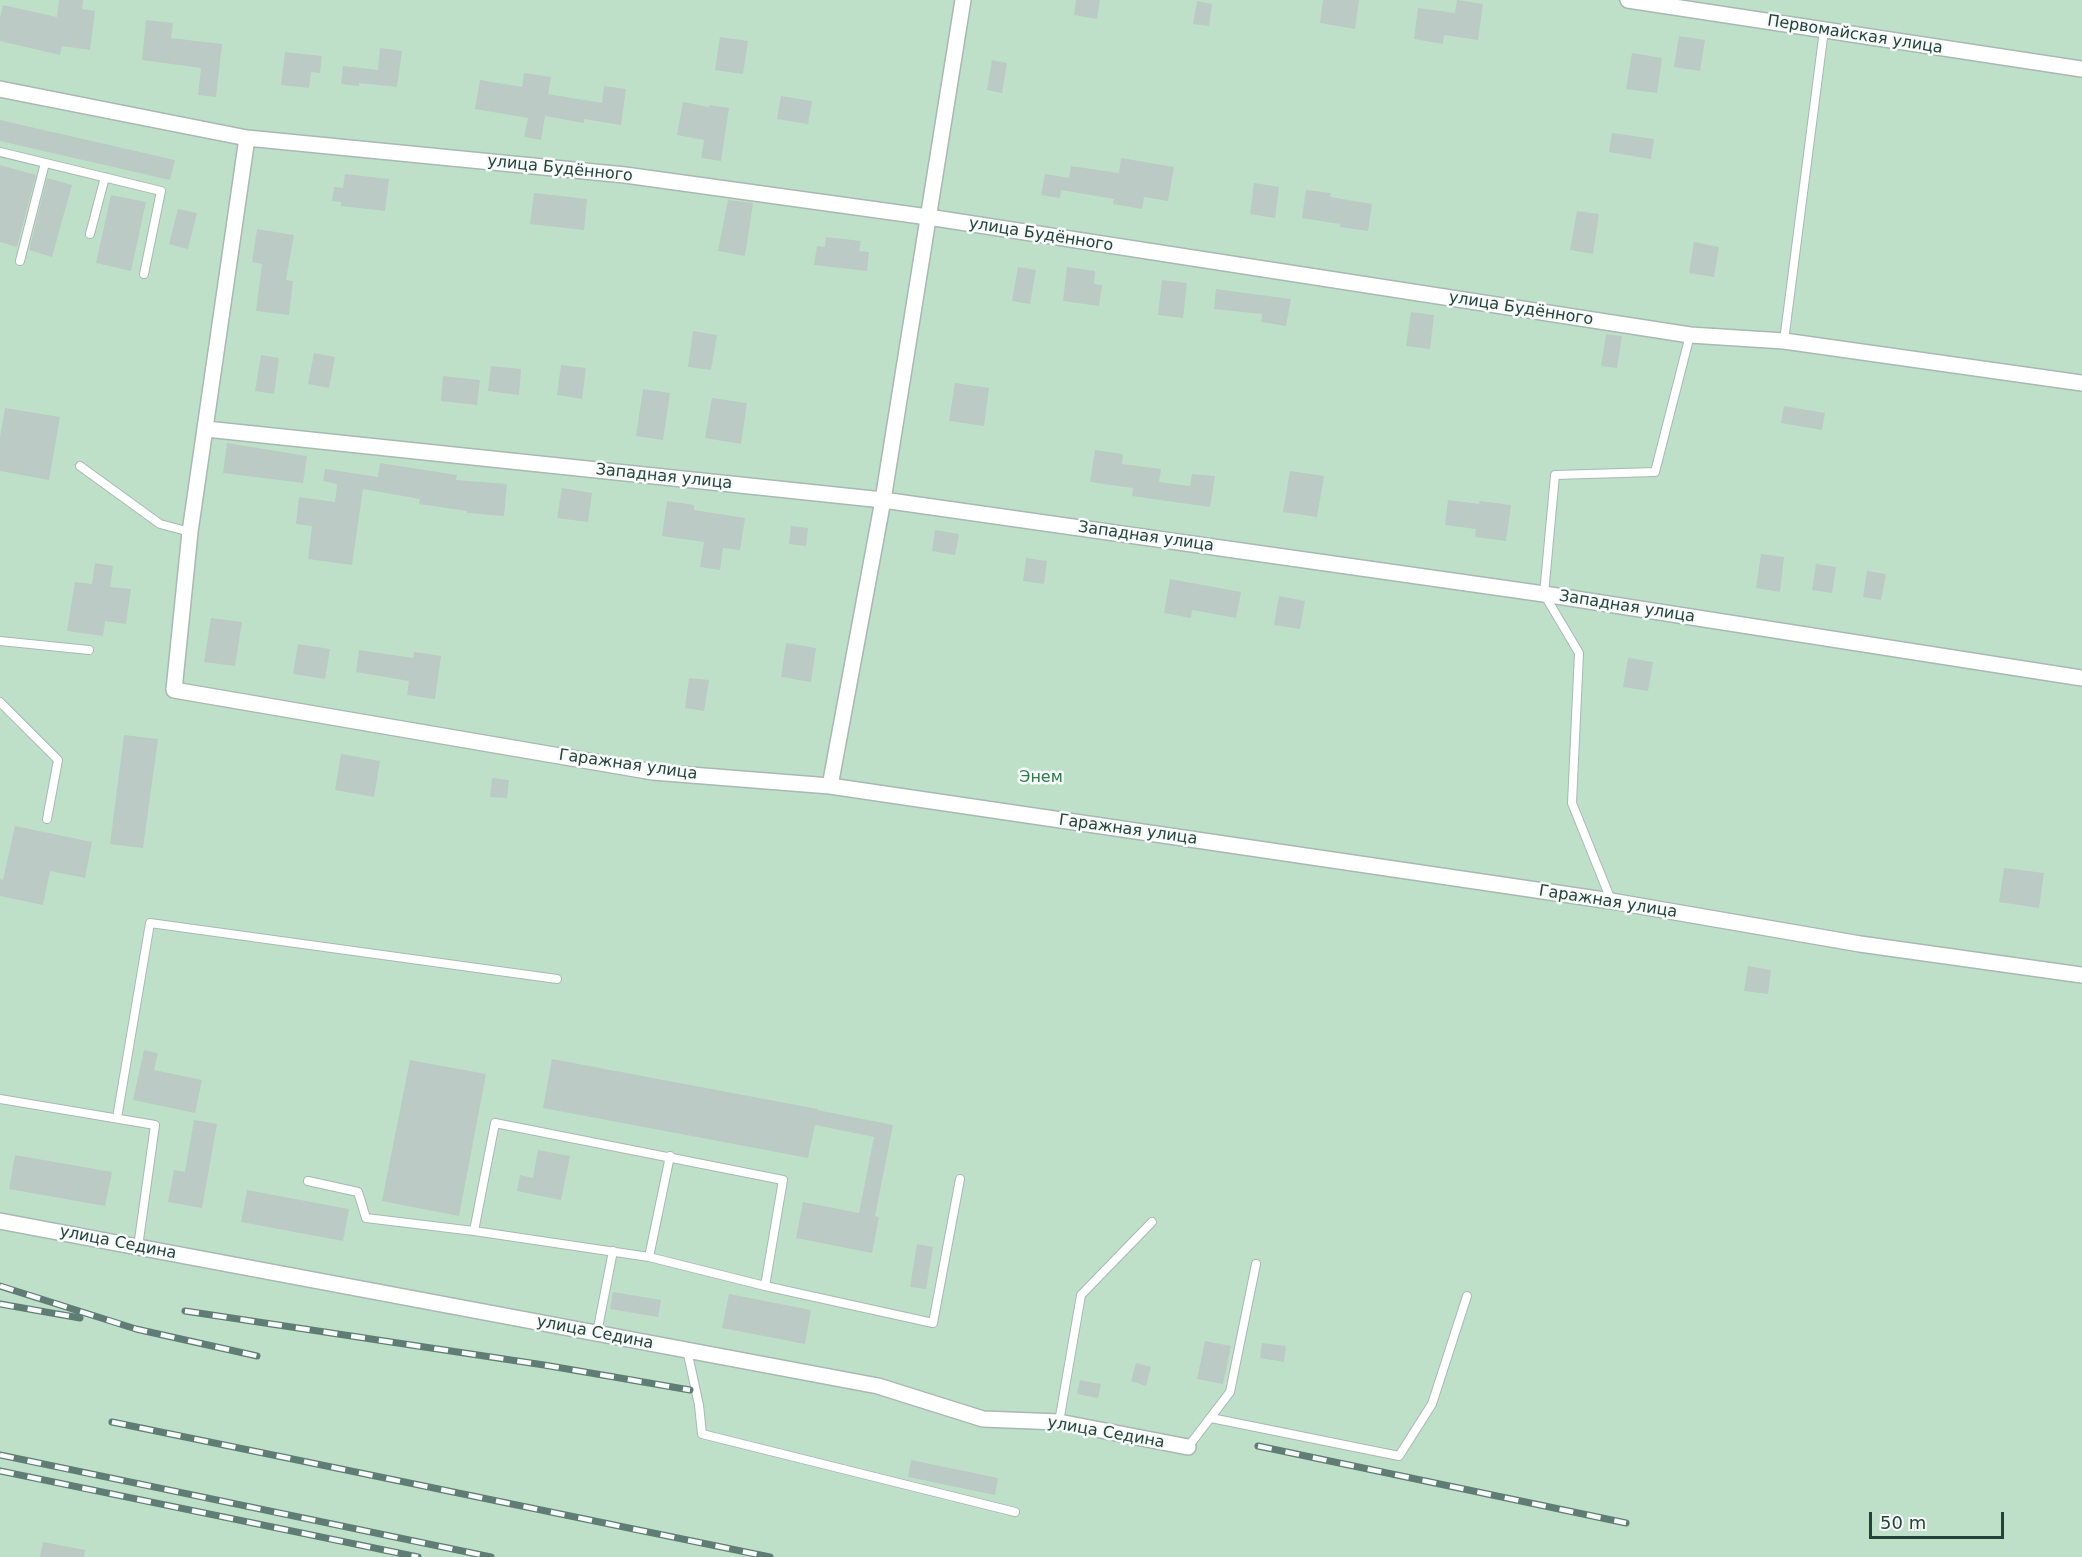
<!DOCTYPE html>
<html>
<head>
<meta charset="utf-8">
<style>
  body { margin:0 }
  #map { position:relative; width:2082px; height:1557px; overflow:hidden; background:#e6efeb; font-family:"DejaVu Sans",sans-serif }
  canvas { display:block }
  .scale { position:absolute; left:1869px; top:1512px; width:135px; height:27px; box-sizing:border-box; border:3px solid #24423a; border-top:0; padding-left:8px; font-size:18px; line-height:21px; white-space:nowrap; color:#24423a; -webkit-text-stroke:4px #f7fbf9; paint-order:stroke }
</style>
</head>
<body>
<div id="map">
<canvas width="2082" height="1557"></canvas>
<div class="scale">50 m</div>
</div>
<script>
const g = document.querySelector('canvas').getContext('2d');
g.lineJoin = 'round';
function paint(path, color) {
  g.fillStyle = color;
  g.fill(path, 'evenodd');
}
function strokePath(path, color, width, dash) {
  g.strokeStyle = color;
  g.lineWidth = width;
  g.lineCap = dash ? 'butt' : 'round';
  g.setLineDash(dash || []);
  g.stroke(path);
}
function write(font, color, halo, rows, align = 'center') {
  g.font = font + ' "DejaVu Sans",sans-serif';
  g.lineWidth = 5;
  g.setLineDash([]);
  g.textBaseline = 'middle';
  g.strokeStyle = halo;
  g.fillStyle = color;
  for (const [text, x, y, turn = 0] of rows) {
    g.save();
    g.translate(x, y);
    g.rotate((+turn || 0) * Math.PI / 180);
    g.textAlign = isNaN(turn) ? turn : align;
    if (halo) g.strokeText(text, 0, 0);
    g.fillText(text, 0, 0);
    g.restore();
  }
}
paint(new Path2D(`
  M0,0H2082V1557H0Z`), '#bfe0c8');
paint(new Path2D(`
  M59,0H83L82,9L95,11L90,50L62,46L60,55L0,41V18L3,5L57,17Z
  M1076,0H1100L1097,19L1074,15Z
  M1323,0H1359L1355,29L1320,23Z
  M1457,0L1483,4L1478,40L1444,35L1443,44L1414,39L1418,8L1455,13Z
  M1197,1L1212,4L1209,26L1193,24Z
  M146,20L173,23L171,38L222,44L216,97L198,95L201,68L142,60Z
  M1679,36L1705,40L1700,71L1674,67Z
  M720,37L748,41L743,74L715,70Z
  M380,48L402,51L397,87L359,83V86L341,84L343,66L378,70Z
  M285,52L322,56L320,73L311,72L309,88L281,85Z
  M1632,53L1662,58L1657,93L1626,89Z
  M992,60L1007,63L1002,93L987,90Z
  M524,73L551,77L548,94L602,103L604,86L626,89L621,125L584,119V123L545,116L541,140L524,137L528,118L475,109L480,80L522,87Z
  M781,96L812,101L808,124L777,119Z
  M683,102L709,107V105L729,108L721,161L701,158L704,140L677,135Z
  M0,120L175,160L170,180L0,141Z
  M1612,133L1654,139L1651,159L1609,152Z
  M1121,158L1174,167L1168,201L1144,197L1142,209L1113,204L1114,199L1061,190L1060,198L1041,195L1045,174L1069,178L1071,166L1119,173Z
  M0,165L36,175L17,247L0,242Z
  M345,174L389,179L385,211L341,206V202L332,201L334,187L343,188Z
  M47,178L72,185L52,257L29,250Z
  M1254,183L1279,187L1275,218L1250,214Z
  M1306,190L1331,193L1330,197L1372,204L1368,231L1340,227V224L1302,218Z
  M534,193L587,199L584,230L530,224Z
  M111,195L146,202L131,271L96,263Z
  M728,200L753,203L745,256L718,251Z
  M178,209L197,213L188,249L169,244Z
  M1577,211L1599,214L1593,254L1570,250Z
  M257,229L294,235L286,280L293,281L289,315L256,311L262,264L252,262Z
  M826,237L861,241L859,251L869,252L867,271L814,265L817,246L825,247Z
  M1694,242L1719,247L1714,277L1689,273Z
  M1018,267L1036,270L1030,304L1012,301Z
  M1067,267L1095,271L1094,284L1102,285L1099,306L1063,301Z
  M1162,280L1187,283L1183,318L1158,315Z
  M1216,289L1291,299L1286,326L1261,322L1262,314L1214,309Z
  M1411,312L1434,315L1430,349L1406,346Z
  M693,331L717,335L711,370L688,367Z
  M1606,334L1622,336L1617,368L1601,366Z
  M314,353L335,357L329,388L308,384Z
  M261,355L279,358L274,394L255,391Z
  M561,365L586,368L582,399L557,395Z
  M491,366L521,369L519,395L488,391Z
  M443,376L480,380L477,405L441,401Z
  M955,383L989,388L984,426L949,421Z
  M643,389L670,393L663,440L636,436Z
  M712,398L747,403L741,444L705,438Z
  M1784,406L1825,413L1822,430L1781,423Z
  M5,408L60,417L49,480L0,471V437Z
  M227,443L307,456L303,483L223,473Z
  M1095,450L1123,454L1122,464L1161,469L1159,482L1190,486L1192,474L1215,476L1210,507L1132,496L1133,488L1090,482Z
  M380,463L457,475L456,480L507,484L504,516L467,513V511L419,504L420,499L363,489L352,565L308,559L312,526L296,524L299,497L335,502L337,484L323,481L325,469L378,477Z
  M1290,471L1324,476L1317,517L1283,512Z
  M562,488L592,493L588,522L557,518Z
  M1448,500L1479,504L1480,501L1511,505L1506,541L1475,537L1476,529L1445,525Z
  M667,501L694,505V510L745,518L740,550L723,548L720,570L700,567L704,542L662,536Z
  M791,526L808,528L806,546L789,544Z
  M935,530L959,534L955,555L932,551Z
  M1761,554L1784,557L1780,592L1756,588Z
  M1026,558L1047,561L1044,584L1023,581Z
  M95,563L113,566L110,587L131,589L126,624L105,621L103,636L67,631L75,582L92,584Z
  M1816,564L1836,567L1832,593L1812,590Z
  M1867,571L1886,574L1881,600L1863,597Z
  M1170,579L1241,592L1236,618L1192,610L1191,618L1164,613Z
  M1279,596L1305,601L1300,629L1274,625Z
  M211,618L242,622L235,666L204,662Z
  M786,643L816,648L811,682L781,677Z
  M298,644L330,649L325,679L293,674Z
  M359,650L413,658L414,652L441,656L435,699L407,695L409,681L356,672Z
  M1628,658L1653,662L1648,691L1623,687Z
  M689,678L709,680L704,711L685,708Z
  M124,735L158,739L143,848L110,844Z
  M341,754L380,761L374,797L335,790Z
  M492,778L509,780L507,798L490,797Z
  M15,826L92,842L85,878L50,871L43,905L0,896V879L3,880Z
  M2004,868L2044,873L2039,908L1999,902Z
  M1748,966L1771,970L1768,994L1744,991Z
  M144,1050L158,1053L154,1070L202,1080L195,1113L133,1100Z
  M552,1059L818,1109L817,1110L893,1125L875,1216L879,1217L872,1253L796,1238L803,1202L859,1213L874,1137L815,1125L808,1158L543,1108Z
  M410,1060L486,1074L459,1216L382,1201Z
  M194,1120L217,1124L202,1208L168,1202L174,1170L185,1172Z
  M538,1150L570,1156L561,1200L517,1191L520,1175L533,1178Z
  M15,1155L112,1172L105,1206L9,1189Z
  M247,1190L349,1209L343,1241L241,1222Z
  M917,1244L933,1247L926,1289L910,1287Z
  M613,1292L661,1300L658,1317L610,1309Z
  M729,1294L811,1310L805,1344L722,1328Z
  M1205,1341L1231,1346L1223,1384L1197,1379Z
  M1262,1343L1286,1346L1284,1362L1260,1358Z
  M1136,1363L1151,1367L1146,1386L1131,1381Z
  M1080,1380L1101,1384L1098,1398L1077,1394Z
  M911,1460L998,1478L995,1495L908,1477Z
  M43,1542L85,1550L84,1557H40Z`), '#bbcac4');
const service = new Path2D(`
  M0,152L161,191L144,274
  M90,234L105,177
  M20,261L45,163
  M1784,341L1824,30
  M80,466L160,524L190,532
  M0,641L89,650
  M0,702L58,760L47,819
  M1611,900L1572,803L1579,653L1544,594L1555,475L1655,472L1690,335
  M0,1099L155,1125L138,1247
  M117,1118L150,923L557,979
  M308,1181L358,1192L366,1218L474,1231L649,1257L765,1286L933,1323L960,1179
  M474,1231L495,1123L783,1180L765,1286
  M649,1257L670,1156
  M597,1333L613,1251
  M687,1350L699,1405L702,1434L1015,1512
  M1211,1418L1399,1456L1432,1404L1467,1296
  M1059,1422L1081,1295L1152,1222
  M1188,1447L1230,1392L1256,1264`);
const minor = new Path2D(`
  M1628,0L2082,69
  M0,89L247,138L625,175L928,217L1690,335L1784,341L2082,383
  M247,138L190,532L174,690L653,772L830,786L1611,901L1860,944L2082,975
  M206,429L883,500L1544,594L2082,678
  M830,786L883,500L963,0
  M0,1221L878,1386L983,1419L1059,1422L1188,1447`);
strokePath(service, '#a8b8b2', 10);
strokePath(minor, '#a8b8b2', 18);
strokePath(service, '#fff', 8);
strokePath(minor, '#fff', 15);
const rail = new Path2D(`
  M0,1286L136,1329L257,1356
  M0,1304L80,1318
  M185,1311L544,1365L690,1390
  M112,1422L770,1557
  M1258,1446L1626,1523
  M0,1455L491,1557
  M0,1471L418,1557`);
strokePath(rail, '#5f7d75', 7);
strokePath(rail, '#f7fbf9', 4.5, [14]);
write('16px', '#24423a', '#f7fbf9', [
  ["Первомайская улица",1855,35,9],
  ["улица Будённого",560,169,6],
  ["улица Будённого",1041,235,9],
  ["улица Будённого",1521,309,9],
  ["Западная улица",664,477,6],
  ["Западная улица",1146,537,8],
  ["Западная улица",1627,607,9],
  ["Гаражная улица",628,765,8],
  ["Гаражная улица",1128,830,8],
  ["Гаражная улица",1608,902,9],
  ["улица Седина",118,1243,11],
  ["улица Седина",595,1333,11],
  ["улица Седина",1106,1433,10]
]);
write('16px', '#2d7a4b', '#f7fbf9', [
  ["Энем",1041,778]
]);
</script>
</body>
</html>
